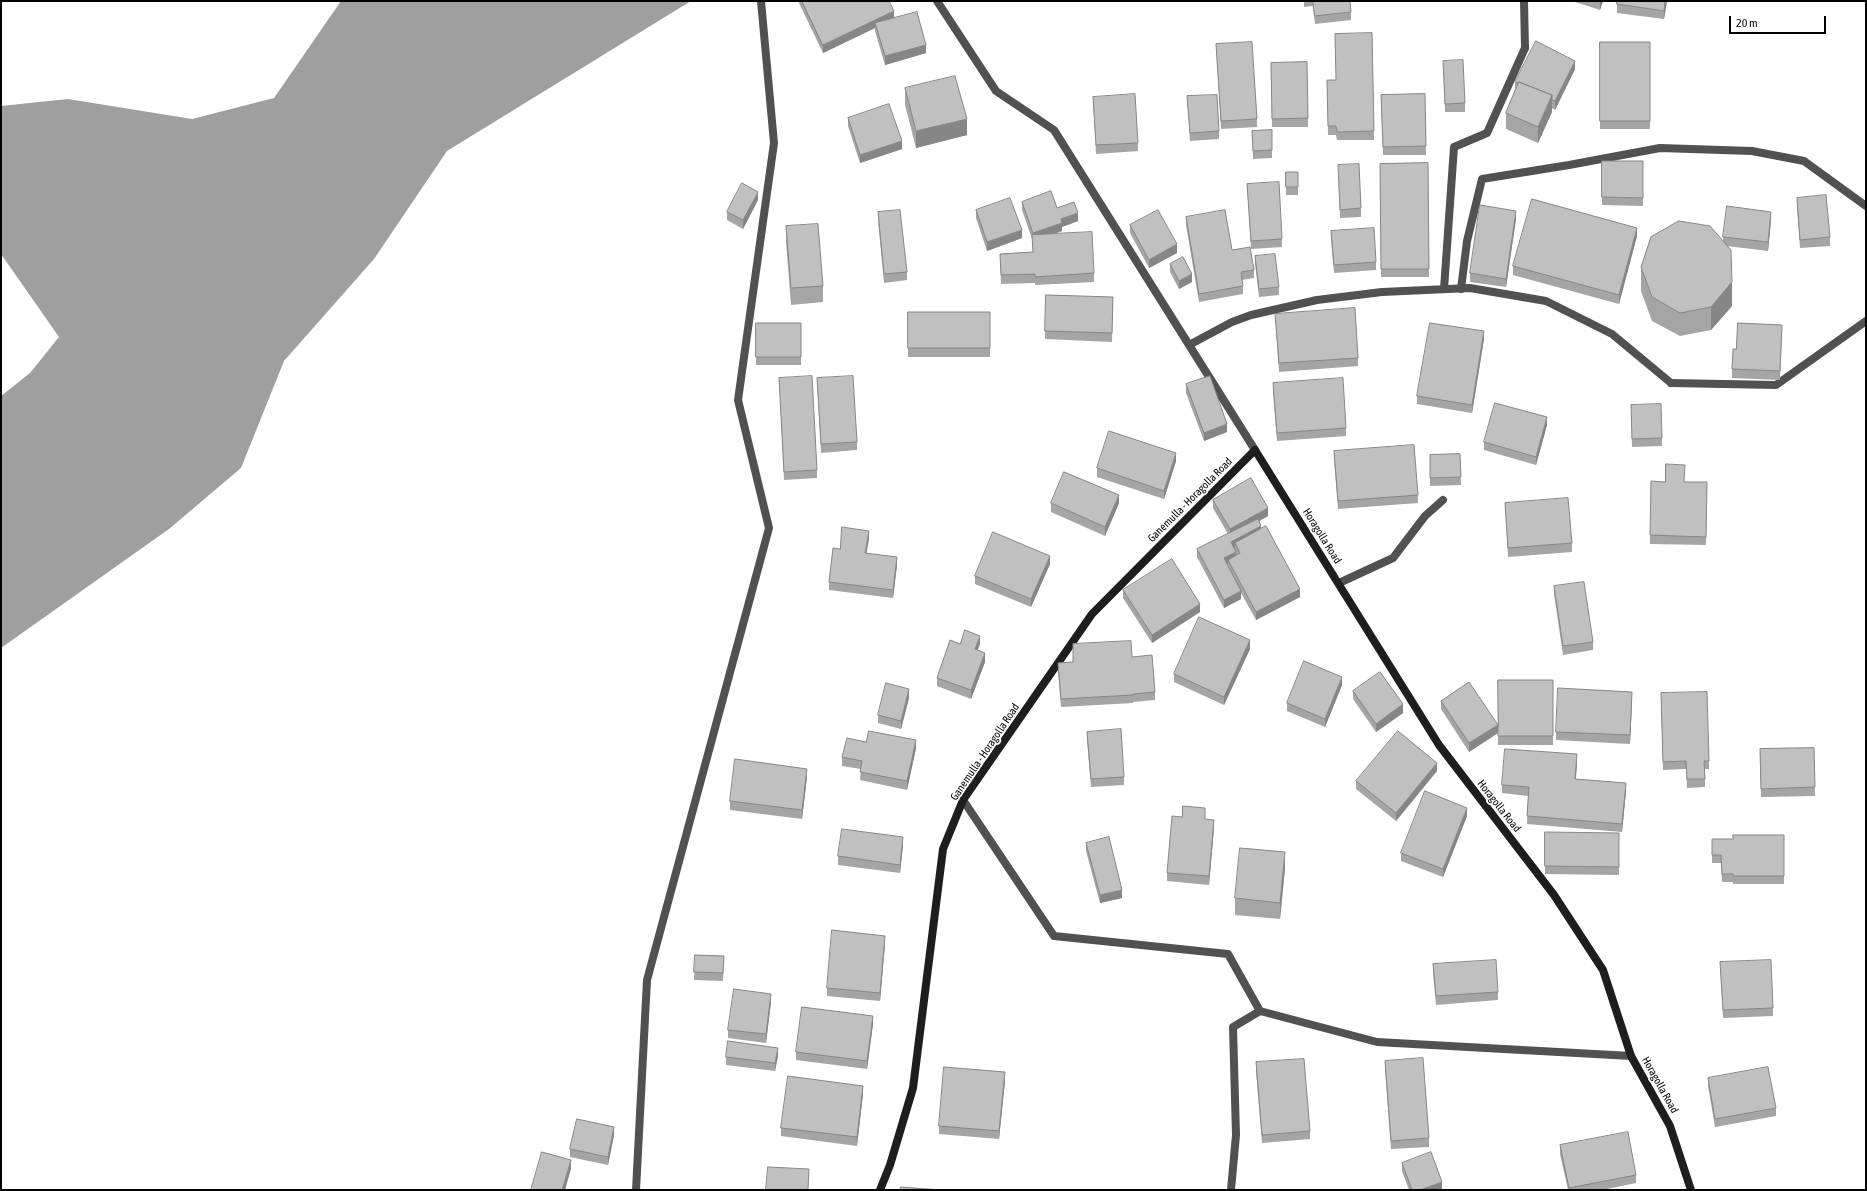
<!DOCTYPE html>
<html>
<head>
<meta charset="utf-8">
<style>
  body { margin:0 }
  #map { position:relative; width:1867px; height:1191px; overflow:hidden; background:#fff; font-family:"Asap Condensed",sans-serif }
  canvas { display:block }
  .frame { position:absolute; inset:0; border:2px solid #000; pointer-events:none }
  .scale { position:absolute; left:1729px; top:16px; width:97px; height:18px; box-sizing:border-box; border:2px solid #000; border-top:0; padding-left:5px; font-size:12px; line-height:14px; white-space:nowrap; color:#000; -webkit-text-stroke:3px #fff; paint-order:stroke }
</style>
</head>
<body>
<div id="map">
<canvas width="1867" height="1191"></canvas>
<div class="frame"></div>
<div class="scale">20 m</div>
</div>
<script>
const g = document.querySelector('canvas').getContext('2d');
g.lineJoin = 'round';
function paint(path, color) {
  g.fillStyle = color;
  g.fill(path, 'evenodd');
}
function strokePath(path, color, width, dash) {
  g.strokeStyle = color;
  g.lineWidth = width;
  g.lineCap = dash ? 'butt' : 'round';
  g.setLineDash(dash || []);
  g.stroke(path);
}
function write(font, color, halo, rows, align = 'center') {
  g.font = font + ' "Asap Condensed",sans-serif';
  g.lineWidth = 3.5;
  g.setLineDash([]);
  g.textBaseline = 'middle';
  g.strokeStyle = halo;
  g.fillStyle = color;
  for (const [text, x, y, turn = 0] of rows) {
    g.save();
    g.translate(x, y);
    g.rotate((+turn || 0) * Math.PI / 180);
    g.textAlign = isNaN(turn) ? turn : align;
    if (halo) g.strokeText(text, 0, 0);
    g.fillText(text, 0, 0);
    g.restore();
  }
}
paint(new Path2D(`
  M341,1H691L447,151L374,259L284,361L241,468L169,529L1,648V396L30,373L59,337L1,254V106L68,99L192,119L274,98Z`), '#9f9f9f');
strokePath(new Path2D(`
  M1524,1L1525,48
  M1461,289L1467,241L1482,179L1569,165L1660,148L1752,151L1804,161L1866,206
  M1671,383L1776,385L1866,321
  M1339,583L1393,558L1425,516L1443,500
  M963,800L1054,936L1228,954L1260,1011
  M636,1190L647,980L769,528L738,400L774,143L761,1
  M1231,1190L1236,1135L1233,1027L1260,1011L1377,1042L1631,1056`), '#515151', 8);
strokePath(new Path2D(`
  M937,1L996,91L1054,130L1255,450
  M1444,289L1454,147L1487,133L1525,48
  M1189,345L1232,322L1251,315L1317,300L1382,292L1470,288L1546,301L1612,334L1671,383`), '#515151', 8);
strokePath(new Path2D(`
  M880,1190L890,1165L913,1088L943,849L963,800L1092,614L1255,450L1439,745L1554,895L1603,970L1631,1056L1670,1126L1691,1190`), '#1e1e1e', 8);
paint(new Path2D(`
  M798,1H889L894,18L926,53L885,65L875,31V28L823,53Z
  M1304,1H1355L1350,2L1351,12V20L1315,24L1313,6L1304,7Z
  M1572,1H1603L1600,10Z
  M1667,1L1664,19L1617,13V4Z
  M1372,33L1374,140H1337L1336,135H1328L1327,80H1336Z
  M1600,42H1650V129H1600Z
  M1216,44L1257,119V127L1221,129Z
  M1443,61L1465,103V112H1445Z
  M1307,62L1308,127H1272L1271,63Z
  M1575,69L1555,110L1552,108V112L1538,143L1506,129V113L1515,90V82Z
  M905,88L967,135L916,148L905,105Z
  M1425,94L1426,155H1383L1381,95Z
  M1187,96L1219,131V139L1190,141Z
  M1093,97L1138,143V151L1096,154Z
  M848,118L902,149L860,163L848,126Z
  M1272,130V158L1253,159L1252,131Z
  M1602,161H1643V206L1602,205Z
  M1428,163L1429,277H1381L1380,164Z
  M1338,165L1361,208V217L1340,218Z
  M1286,172H1298V195H1286Z
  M1247,184L1282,239V247L1251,249Z
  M1797,198L1830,237V246L1800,248L1797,206Z
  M758,200L743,229L727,220V212Z
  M1022,202L1057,208L1078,221L1062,227V231L1054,234L1094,273V282L1035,285V283L1001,284L1000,254L1033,252L1032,239L1022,210Z
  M976,210L1022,238L987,251L976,218Z
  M878,212L907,272V280L884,283L878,220Z
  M1186,217L1232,250L1254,270V278L1242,280L1243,286V294L1199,302L1186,225Z
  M1516,219L1506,287L1470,282V273Z
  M1771,220L1768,251L1727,246L1732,306L1711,330L1680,336L1652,321L1641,291V267L1723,241V237Z
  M1130,225L1177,253L1149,268L1130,233Z
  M786,226L823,286V302L791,305L786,242Z
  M1331,231L1376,262V270L1334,273L1331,239Z
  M1637,236L1619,304L1513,275V266Z
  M1255,256L1279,287V295L1259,297L1255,264Z
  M1170,264L1192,282L1179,289L1170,272Z
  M1046,295L1113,297L1112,342L1045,339Z
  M908,312H990V357H908Z
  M1275,314L1358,358V366L1279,372Z
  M756,323H801V365H756Z
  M1782,333L1780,380L1732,378V369L1736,349Z
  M1484,339L1472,413L1417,404V396Z
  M779,378L817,470V478L784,480Z
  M817,378L857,442V450L821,453Z
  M1273,383L1346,428V436L1277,441L1273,391Z
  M1186,384L1227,432L1204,441L1186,393Z
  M1631,413L1662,438V446L1632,447Z
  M1547,425L1536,465L1484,450V442Z
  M1334,451L1418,495V503L1338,509L1334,459Z
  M1460,454L1461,485L1430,486V455Z
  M1176,461L1164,499L1097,477V468Z
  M1665,482H1707L1706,545L1650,544V535Z
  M1213,500L1268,516L1259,521L1261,529L1300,597L1256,620L1241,593V599L1224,608L1197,557V549L1228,534L1213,508Z
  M1051,503H1119L1105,536L1051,512Z
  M1505,503L1572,543V552L1508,557Z
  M869,539L866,553L897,565L893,598L829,590V582L840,549Z
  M1050,564L1031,607L975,584V576Z
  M1554,586L1593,642V650L1563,655L1554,594Z
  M1123,590L1200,612L1152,643L1123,598Z
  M960,644H980L977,650L985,662L971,699L937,686V678Z
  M1250,649L1224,705L1174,682V674Z
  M1132,657L1155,692V700L1133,702V703L1061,707L1058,671V663Z
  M1553,680V745H1498V733L1469,752L1441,709V701L1498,725Z
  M1342,685L1325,727L1287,711V703Z
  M1353,691L1403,713L1376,732L1353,699Z
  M909,698L901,729L878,723V715Z
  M1632,700L1630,744L1556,740V732Z
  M1661,701L1709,761V769H1705V787L1687,788L1686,769L1663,770Z
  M1087,732L1124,777V785L1091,787L1087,740Z
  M866,742L916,748L907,790L860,780L861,769L842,766V757Z
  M1814,748L1815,796L1761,797L1760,749Z
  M1577,762L1576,779L1626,791L1622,832L1527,824L1528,796L1502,793V785Z
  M1437,771L1396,821L1356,789V781Z
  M807,777L802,819L730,810V801Z
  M1467,816L1443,877L1401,861V853Z
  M1205,819L1214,828L1209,885L1167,881V873Z
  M1619,833V875L1545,874V866Z
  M1784,835V884H1733V882H1722L1721,863H1712V839H1733Z
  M1086,843L1122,898L1100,903L1086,851Z
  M903,845L900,873L838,865V856Z
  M1285,868L1280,919L1235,915V898Z
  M885,944L880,1001L827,996V988Z
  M695,955L724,956L723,981L694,980Z
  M1720,962L1773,1008V1016L1723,1018Z
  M1433,964L1498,992V1000L1436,1005L1433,972Z
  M771,1002L766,1043L728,1038V1030Z
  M873,1024L867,1069L796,1060V1052Z
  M778,1056L775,1071L726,1065V1057Z
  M1385,1061L1429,1138V1147L1391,1149L1385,1069Z
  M1256,1062L1310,1131V1139L1262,1143L1256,1071Z
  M1708,1078L1776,1108V1116L1715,1127L1708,1086Z
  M1005,1081L999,1139L939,1134V1126Z
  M863,1094L857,1146L781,1136V1128Z
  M614,1135L608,1165L570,1157V1149Z
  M1560,1145L1636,1175V1183L1602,1190H1568L1560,1154Z
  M1402,1163L1442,1190H1409L1402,1171Z`), '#a5a5a5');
paint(new Path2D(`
  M1600,1H1603L1600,10Z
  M1665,1H1667L1664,19V11Z
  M894,11V20L875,23V28L823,53V45Z
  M926,45V53L885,65V56Z
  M1575,61V69L1555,110V101Z
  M1552,95V112L1538,143V127Z
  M967,119V135L916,148V131Z
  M902,141V149L860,163V155Z
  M758,192V200L743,229V220Z
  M1516,211V219L1506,287V279Z
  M1771,212V220L1768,251V242Z
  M1078,213V221L1062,227V231L1033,241V233L1061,219Z
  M1637,228V236L1619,304V295Z
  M1022,230V238L987,251V242Z
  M1177,244V253L1149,268V260Z
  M1192,274V282L1179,289V281Z
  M1732,282V306L1711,330V307Z
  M1484,331V339L1472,413V405Z
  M1547,417V425L1536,465V457Z
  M1227,424V432L1204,441V433Z
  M1176,453V461L1164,499V491Z
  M1119,495V503L1105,536V527Z
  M1268,508V516L1230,537V529Z
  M1261,526V535L1235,543V548L1231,550V542Z
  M869,531V539L865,561V553Z
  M1236,552V560H1228V564L1224,566V558Z
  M1050,556V564L1031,607V599Z
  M897,557V565L893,598V590Z
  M1300,589V597L1256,620V612Z
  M1241,591V599L1224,608V600Z
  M1200,604V612L1152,643V635Z
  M980,636V644L975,657V649Z
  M1250,640V649L1224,705V697Z
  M985,653V662L971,699V690Z
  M1342,677V685L1325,727V719Z
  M909,689V698L901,729V721Z
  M1632,692V700L1630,744V735Z
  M1403,704V713L1376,732V724Z
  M1498,725V733L1469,752V743Z
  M916,740V748L907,790V781Z
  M1577,754V762L1575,787V779Z
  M1437,763V771L1396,821V813Z
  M807,769V777L802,819V810Z
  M1626,783V791L1622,832V824Z
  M1467,808V816L1443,877V869Z
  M1214,820V828L1209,885V876Z
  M903,837V845L900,873V865Z
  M1285,852V868L1280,919V903Z
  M1122,890V898L1100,903V895Z
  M885,936V944L880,1001V993Z
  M771,994V1002L766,1043V1034Z
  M873,1016V1024L867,1069V1061Z
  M778,1048V1056L775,1071V1063Z
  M1005,1072V1081L999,1139V1131Z
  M863,1086V1094L857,1146V1137Z
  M614,1127V1135L608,1165V1157Z
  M571,1160V1169L565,1190H562Z
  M1442,1182V1190H1420Z`), '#868686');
const building = new Path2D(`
  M802,1H889L894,11L823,45Z
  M1313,1H1350L1351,12L1315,16Z
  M1617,1H1665L1664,11L1617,4Z
  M917,12L926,45L885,56L875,23Z
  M1372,33L1374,131L1337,132L1336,126H1328L1327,80H1336L1335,34Z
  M1536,41L1575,61L1555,101L1552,100V95L1519,82L1518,83L1515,82Z
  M1252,42L1257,119L1221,121L1216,44Z
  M1600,42H1650V121H1600Z
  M1463,60L1465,103L1445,104L1443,61Z
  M1307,62L1308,118L1272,119L1271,63Z
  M955,76L967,119L916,131L905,88Z
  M1519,82L1552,95L1538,127L1506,113Z
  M1135,94L1138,143L1096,145L1093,97Z
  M1425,94L1426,146L1383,147L1381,95Z
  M1217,95L1219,131L1190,133L1187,96Z
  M889,104L902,141L860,155L848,118Z
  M1272,130V150L1253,151L1252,131Z
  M1602,161H1643V198L1602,197Z
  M1428,163L1429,269H1381L1380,164Z
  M1359,164L1361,208L1340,210L1338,165Z
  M1286,172H1298V187H1286Z
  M1279,182L1282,239L1251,241L1247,184Z
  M742,183L758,192L743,220L727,212Z
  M1051,191L1057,208L1074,202L1078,213L1061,219L1062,223L1033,233L1022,202Z
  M1826,195L1830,237L1800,240L1797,198Z
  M1010,198L1022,230L987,242L976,210Z
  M1532,199L1637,228L1619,295L1513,266Z
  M1480,205L1516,211L1506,279L1470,273Z
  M1727,206L1771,212L1768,242L1723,237Z
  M900,210L907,272L884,274L878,212Z
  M1158,210L1177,244L1149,260L1130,225Z
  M1225,210L1232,250L1250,247L1254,270L1241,272L1243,286L1199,294L1186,217Z
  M1679,221L1710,226L1731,250L1732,282L1711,307L1680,313L1652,297L1641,267L1651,237Z
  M818,224L823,286L791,288L786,226Z
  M1374,228L1376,262L1334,265L1331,231Z
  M1092,232L1094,273L1035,277V274L1001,275L1000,254L1033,252L1032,235Z
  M1275,254L1279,287L1259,289L1255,256Z
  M1183,257L1192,274L1179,281L1170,264Z
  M1046,295L1113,297L1112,333L1045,331Z
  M1355,308L1358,358L1279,363L1275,314Z
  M908,312H990V348H908Z
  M756,323H801V357H756Z
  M1430,323L1484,331L1472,405L1417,396Z
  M1738,323L1782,325L1780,371L1732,369L1733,349H1736Z
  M812,376L817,470L784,472L779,378Z
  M853,376L857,442L821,444L817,378Z
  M1210,376L1227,424L1204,433L1186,384Z
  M1343,378L1346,428L1277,433L1273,383Z
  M1495,403L1547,417L1536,457L1484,442Z
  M1661,404L1662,438L1632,439L1631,405Z
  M1109,431L1176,453L1164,491L1097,468Z
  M1414,445L1418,495L1338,501L1334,451Z
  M1460,454L1461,477L1430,478V455Z
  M1666,464L1685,465L1684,482H1707L1706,537L1650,535L1651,481L1665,482Z
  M1064,472L1119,495L1105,527L1051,503Z
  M1251,478L1268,508L1230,529L1213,500Z
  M1568,498L1572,543L1508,548L1505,503Z
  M1258,519L1261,526L1231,542L1236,552L1224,558L1241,591L1224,600L1197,549Z
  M1266,526L1300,589L1256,612L1228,560L1240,553L1235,543Z
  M842,527L869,531L865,553L897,557L893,590L829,582L833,548L840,549Z
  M993,532L1050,556L1031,599L975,576Z
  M1172,559L1200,604L1152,635L1123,590Z
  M1584,582L1593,642L1563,646L1554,586Z
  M1199,617L1250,640L1224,697L1174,674Z
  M965,630L980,636L975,649L985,653L971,690L937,678L950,640L960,644Z
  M1131,641L1132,657L1152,655L1155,692L1133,694V695L1061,699L1058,663L1073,662V644Z
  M1304,661L1342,677L1325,719L1287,703Z
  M1380,672L1403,704L1376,724L1353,691Z
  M1498,680H1553V736H1498V725L1469,743L1441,701L1469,682L1498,725Z
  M886,683L909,689L901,721L878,715Z
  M1558,688L1632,692L1630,735L1556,732Z
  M1707,692L1709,761H1704L1705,779H1687L1686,761L1663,762L1661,693Z
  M1121,729L1124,777L1091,779L1087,732Z
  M869,731L916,740L907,781L860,772L862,761L842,757L847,738L866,742Z
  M1398,731L1437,763L1396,813L1356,781Z
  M1814,748L1815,787L1761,789L1760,749Z
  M1505,749L1577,754L1575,779L1626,783L1622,824L1527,816L1529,787L1502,785Z
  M735,759L807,769L802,810L730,801Z
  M1425,791L1467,808L1443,869L1401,853Z
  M1183,806L1205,808V819L1214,820L1209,876L1167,873L1172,816L1182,817Z
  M842,829L903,837L900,865L838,856Z
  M1545,832L1619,833V867L1545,866Z
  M1733,835H1784V876H1733V874H1722L1721,855H1712V839H1733Z
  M1109,837L1122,890L1100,895L1086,843Z
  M1240,848L1285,852L1280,903L1235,898Z
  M832,930L885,936L880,993L827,988Z
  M695,955L724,956L723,973L694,972Z
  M1496,960L1498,992L1436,996L1433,964Z
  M1771,960L1773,1008L1723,1010L1720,962Z
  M734,989L771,994L766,1034L728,1030Z
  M802,1007L873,1016L867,1061L796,1052Z
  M728,1041L778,1048L775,1063L726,1057Z
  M1423,1058L1429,1138L1391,1141L1385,1061Z
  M1304,1059L1310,1131L1262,1135L1256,1062Z
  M944,1067L1005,1072L999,1131L939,1126Z
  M1768,1067L1776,1108L1715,1119L1708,1078Z
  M788,1076L863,1086L857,1137L781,1128Z
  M577,1119L614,1127L608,1157L570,1149Z
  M1628,1132L1636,1175L1569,1188L1560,1145Z
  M542,1152L571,1160L562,1190H531Z
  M1431,1152L1442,1182L1420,1190H1412L1402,1163Z
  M768,1167L809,1169L808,1190H766Z
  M901,1187L941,1190H900Z`);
paint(building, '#c0c0c0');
strokePath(building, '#868686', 1);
write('11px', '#000', '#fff', [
  ["Ganemulla - Horagolla Road",1190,500,-45],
  ["Horagolla Road",1322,536,58],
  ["Ganemulla - Horagolla Road",985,752,-56],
  ["Horagolla Road",1499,806,52],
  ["Horagolla Road",1660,1085,61]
]);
</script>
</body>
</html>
